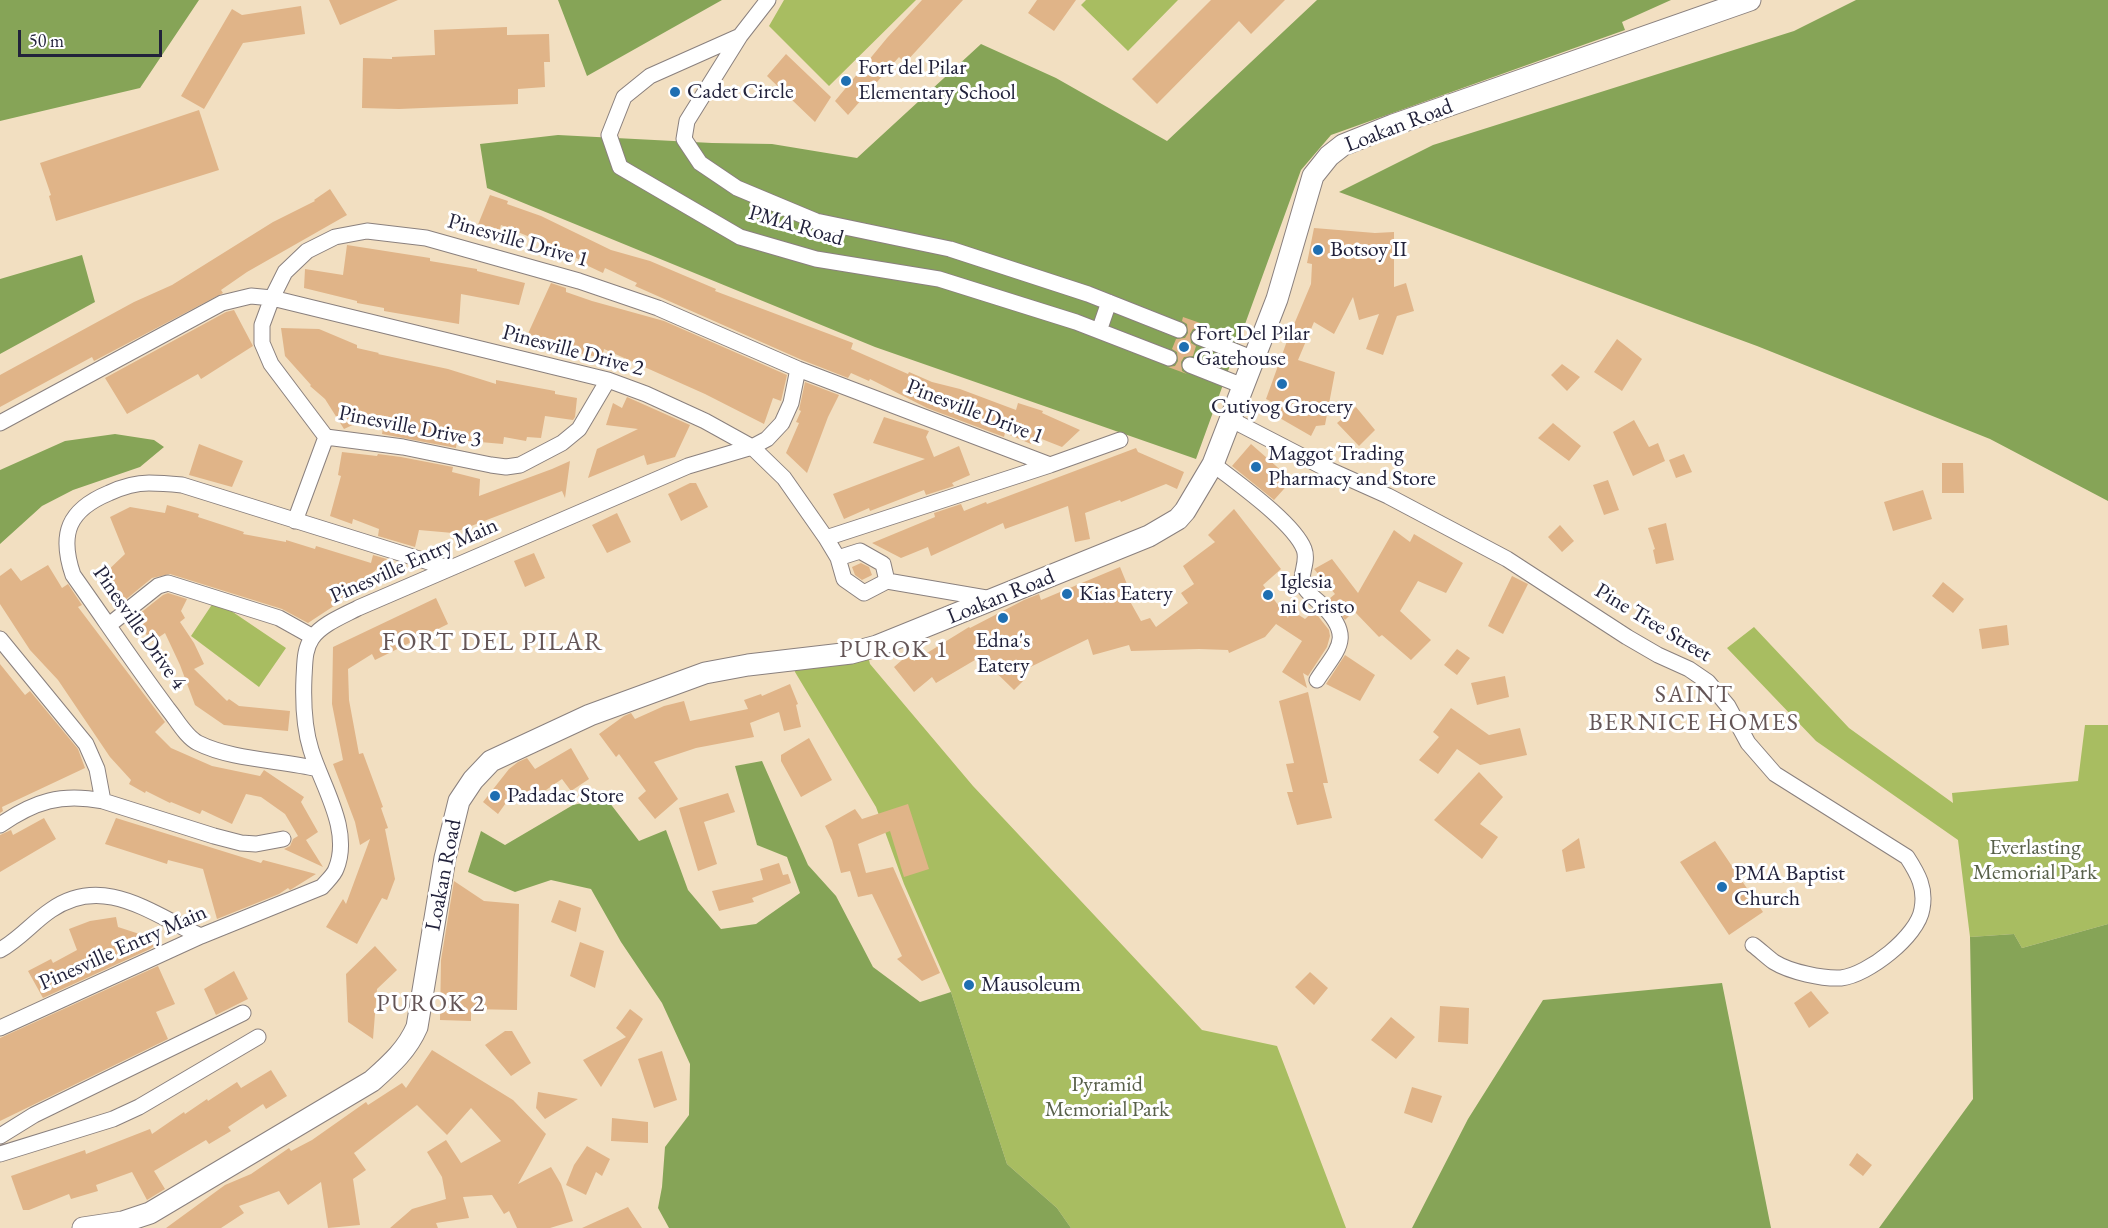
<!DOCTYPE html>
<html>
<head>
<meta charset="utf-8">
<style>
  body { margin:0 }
  #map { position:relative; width:2108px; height:1228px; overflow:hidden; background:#f2dfc1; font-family:"EB Garamond",serif }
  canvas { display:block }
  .scale { position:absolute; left:18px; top:30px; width:144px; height:27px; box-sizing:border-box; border:3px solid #22223b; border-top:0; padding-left:8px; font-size:18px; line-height:21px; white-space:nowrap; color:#22223b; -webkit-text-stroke:4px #fff; paint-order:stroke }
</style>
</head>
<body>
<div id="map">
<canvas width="2108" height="1228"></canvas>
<div class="scale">50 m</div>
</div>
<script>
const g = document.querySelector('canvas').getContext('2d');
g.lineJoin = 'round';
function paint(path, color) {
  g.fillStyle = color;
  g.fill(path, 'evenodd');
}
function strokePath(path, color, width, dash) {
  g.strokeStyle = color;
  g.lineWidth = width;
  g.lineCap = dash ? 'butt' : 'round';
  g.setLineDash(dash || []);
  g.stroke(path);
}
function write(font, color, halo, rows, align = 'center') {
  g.font = font + ' "EB Garamond",serif';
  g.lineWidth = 6;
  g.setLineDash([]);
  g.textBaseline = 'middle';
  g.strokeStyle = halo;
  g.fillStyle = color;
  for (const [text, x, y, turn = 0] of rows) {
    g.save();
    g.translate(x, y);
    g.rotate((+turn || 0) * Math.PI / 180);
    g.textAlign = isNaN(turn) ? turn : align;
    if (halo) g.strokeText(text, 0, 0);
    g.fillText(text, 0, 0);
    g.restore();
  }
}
paint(new Path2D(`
  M784,0H916L829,86L769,26Z
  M1086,0H1178L1128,51L1081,5Z
  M215,600L286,648L259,687L191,636Z
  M1754,627L1849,728L1953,803L1952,793L2078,781L2085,725H2108V924L2022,948L2014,934L1970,937L1958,840L1816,741L1727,648Z
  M868,656L870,664L973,786L1202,1030L1277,1046L1346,1228H1071L1057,1208L1007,1164L951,992L904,884L876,807L795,672L794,666Z`), '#a8bd61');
paint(new Path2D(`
  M0,0H199L140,88L0,121Z
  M558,0H722L587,76Z
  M1317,0H1671L1622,22L1625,30L1331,135L1301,170L1196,459L875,347L487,188L480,144L558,135L712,143L772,144L857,158L981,44L1056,78L1167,141Z
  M1856,0H2108V501L1990,439L1757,346L1339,192L1433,145L1794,31Z
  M82,255L95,302L0,354V279Z
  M115,434L154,440L164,447L140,467L73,490L42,506L0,544V470L65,441Z
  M762,761L808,865L836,896L873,967L920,1002L951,992L1007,1164L1057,1208L1071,1228H669L658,1208L662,1187L665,1147L689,1115L690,1064L662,1003L621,942L591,889L551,880L515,892L468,872L481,831L505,845L573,805L606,798L639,841L666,830L688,890L721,929L756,924L800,893L787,857L757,845L735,766Z
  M2108,924V1228H1879L1973,1099L1970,937L2014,934L2022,948Z
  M1722,983L1771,1228H1412L1468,1119L1543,1000Z`), '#86a457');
paint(new Path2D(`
  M329,0H398L340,25Z
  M922,0H963L905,63L899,57L848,115L835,101L887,38Z
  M1037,0H1076L1054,31L1028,13Z
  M1211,0H1285L1251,34L1239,21L1157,104L1132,79Z
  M301,6L305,34L243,43L204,109L181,96L232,9L242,15Z
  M507,27V35L549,34L550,62H544L545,87L518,89V104L399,109L362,108L363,58L392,59V57L435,55L434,30Z
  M786,54L831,97L815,122L767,76Z
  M199,110L219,170L56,221L49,196L51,195L40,163Z
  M330,189L347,215L247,272L221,290L223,293L94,361L92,357L0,407V375L134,302L172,285L273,222L315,201L314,200Z
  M490,195L508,201L507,204L541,216L611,250L650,261L716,289L715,291L853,343L851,349L908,374L909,372L932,382L960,389L1016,410L1018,403L1043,411L1042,413L1080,430L1062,447L1034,436L1031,444L1005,433L1004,437L927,408L870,379L869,381L851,373L848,378L802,360L635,286L637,283L605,268L603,273L584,264L585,262L565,253L566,251L538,238L537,240L501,225L498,237L477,227Z
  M1314,228L1375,233L1394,232V287L1406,283L1414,311L1397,316L1383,355L1366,349L1379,314L1359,320L1353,297L1334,334L1314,322L1298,360L1335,372L1325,425L1316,426L1311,436L1271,413L1274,403L1266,399L1287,341L1311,284L1312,264L1307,263Z
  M347,245L430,258V261L477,269V271L525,283L519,305L461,294L459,324L384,311V308L357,303V301L304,288L305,269L343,275Z
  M551,283L566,288V292L592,301L664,321L787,375L781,401L773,398L764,424L705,394L604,349L602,358L565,350V349L526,338Z
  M234,310L253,346L201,379L198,374L127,414L105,378L226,312Z
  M1183,317L1203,324L1202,328L1193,329L1190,334L1191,343L1196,346L1193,356L1184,357L1181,362L1182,371L1187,374L1168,367L1175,366L1178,361L1177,352L1172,349L1176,339L1185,338L1188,333L1187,324L1182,321Z
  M281,328L319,329L357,345V348L379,353L378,354L448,369L496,384V380L555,391V394L577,398L575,417L573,420L545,416L541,438L527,437L526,441L504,437L503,444L457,440L456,448L382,434L383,428L376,425L372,416L344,429L325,399L310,386L311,385L285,356Z
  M1617,339L1642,359L1622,391L1594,372Z
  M1562,364L1580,377L1567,391L1551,375Z
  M805,382L839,395L828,417L807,473L786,453L799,423L796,422L801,411L799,410Z
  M627,397L690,425L675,457L647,465L644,455L588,478L597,449L638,429L606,425L613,403L622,408Z
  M1356,407L1375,430L1359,446L1337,423Z
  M884,417L929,431L926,437L934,457L959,446L970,475L952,483L954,486L926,495L924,490L870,511L869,508L844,519L833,494L925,459L873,443Z
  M1634,420L1649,447L1658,443L1665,461L1633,476L1613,432Z
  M1553,423L1581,446L1569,461L1538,438Z
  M199,444L243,461L232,487L189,475Z
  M1251,444L1292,480L1274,500L1232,466Z
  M1136,448L1138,452L1184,472L1177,489L1166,484L1121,502L1120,500L1085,513L1090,539L1075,542L1068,506L1005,529L1003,523L931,556L928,547L901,558L872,543L935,517L934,513L961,504L964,511L986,502L987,504Z
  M342,452L377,456L378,454L401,457L453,467L452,472L480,479L479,496L552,469L570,461L565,498L562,491L453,533L419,530L415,547L378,536L379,529L353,519L352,524L330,516L341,476L338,475Z
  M1684,454L1692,472L1676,478L1669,460Z
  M1942,463H1963L1964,493H1942Z
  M1608,480L1619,510L1604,515L1593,485Z
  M690,483H696L708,507L681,521L668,494Z
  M1923,490L1932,519L1893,531L1884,502Z
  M167,505L199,514L198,517L244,532L243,534L286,542V540L315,549L316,546L371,563L373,555L387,559L349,596L308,623L282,609L170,574L152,578L124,601L101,577L125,554L110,517L130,507L165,513Z
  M1234,509L1281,569L1263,585L1288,618L1291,610L1305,619L1314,611L1329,630L1330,636L1327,647L1308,676L1303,673L1307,688L1282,672L1302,641L1276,624L1265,637L1229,653L1228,650L1199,649L1131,651L1129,645L1093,655L1088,639L1020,672L1026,678L1014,690L980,657L936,683L932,677L914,692L894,667L909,654L914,661L969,627L970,628L1024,600L1039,594L1041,600L1120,567L1131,594L1127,596L1141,621L1150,618L1156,627L1188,603L1181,593L1194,584L1183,566L1215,542L1208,535Z
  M617,513L631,542L607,553L592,525Z
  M1666,523L1674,560L1656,564L1653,550L1655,549L1648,528Z
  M1560,525L1574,541L1562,552L1548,537Z
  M1394,530L1410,542L1414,534L1463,563L1446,593L1418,581L1400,611L1431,640L1411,660L1382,635L1379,637L1354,611L1345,620L1329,599L1335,594L1314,569L1332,559L1358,593Z
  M534,553L545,578L525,587L514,561Z
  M861,563L869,567L872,575L862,580L855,575L852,567Z
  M48,565L62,588L68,584L82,605L78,607L165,722L155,732L171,748L212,766L260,776L264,770L304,797L301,802L318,832L306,840L323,867L284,849L290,846L293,839L298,836L285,814L261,797L246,794L232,824L202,810L200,814L171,802L170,803L146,791L145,793L129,784L131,780L110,757L58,680L30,650L0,604V576L11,568L21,581Z
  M1512,576L1528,584L1503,634L1488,626Z
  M1943,582L1964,599L1953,613L1932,596Z
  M168,593L187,599L181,611L185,618L180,622L194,643L204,664L194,669L227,701L229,699L239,706L290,711L288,731L224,725L195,705L180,665L165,633L152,642L134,618L163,595Z
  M436,598L448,624L375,660L372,654L348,669L349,700L359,754L363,753L383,807L381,808L388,828L385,829L395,879L387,900L382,898L357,944L326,927L343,899L346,904L370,839L360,845L355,822L333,764L343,760L332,704L333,647Z
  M2007,625L2009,645L1982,649L1979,629Z
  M1457,649L1470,658L1457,675L1444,665Z
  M1345,655L1375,675L1360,701L1326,684Z
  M0,664L25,695L30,691L78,749L85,768L2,807L3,811L0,813Z
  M1505,676L1509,697L1477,705L1471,683Z
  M790,684L798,704L796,705L801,727L784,731L779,712L750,723L754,737L696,748L654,762L678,799L655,819L638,798L646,791L619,754L616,757L599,734L624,716L631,713L635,719L664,706L684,701L690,721L748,709L744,700L761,694L762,696Z
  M1308,692L1328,783H1323L1332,818L1297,825L1287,792H1293L1286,764L1294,763L1279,701Z
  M1451,708L1489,735L1520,728L1527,755L1480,765L1457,749L1438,774L1419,760L1439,737L1433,732Z
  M809,738L832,780L801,797L781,761V755Z
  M571,748L589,779L571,791L562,779L530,801L518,786L498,814L483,802L509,769L518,762L527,758L535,769Z
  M1479,772L1503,797L1480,824L1498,837L1482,859L1434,820Z
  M728,793L735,812L704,822L717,864L698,871L679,808Z
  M908,804L929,869L904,877L890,831L858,844L866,873L893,867L940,973L922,981L897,959L902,956L872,894L858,897L850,871L841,873L832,840L825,826L855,809L862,819Z
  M44,818L56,839L0,872V835L11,830L13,835Z
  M116,818L261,863L263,860L316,874L295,887L290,890L288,888L279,894L217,919L203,869L168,860L167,864L105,844Z
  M1579,838L1585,868L1566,872L1562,850Z
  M1715,841L1763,912L1729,935L1680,862Z
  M779,863L783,875L788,874L791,883L752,898L754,902L719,911L712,891L763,880L760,869Z
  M454,881L484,901L519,904L517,1010L471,1009V1021L440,1020L441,960Z
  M559,900L581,908L576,932L551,922Z
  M116,917L118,927L161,941L150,949L43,998L28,971L51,959L53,963L77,950L69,929L90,921Z
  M580,942L604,951L595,988L570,976Z
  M375,946L397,970L377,989L373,1039L348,1022L346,974Z
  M158,966L175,1004L156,1012L168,1039L0,1121V1038Z
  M234,971L248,999L216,1015L204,989Z
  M1310,972L1328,988L1314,1005L1295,987Z
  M1811,991L1829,1013L1809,1028L1794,1003Z
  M1440,1006L1469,1008L1468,1044L1438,1042Z
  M630,1009L643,1019L601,1087L583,1060L626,1037L616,1028Z
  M1391,1017L1415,1037L1396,1059L1371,1040Z
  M505,1031H512L531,1063L511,1076L485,1045Z
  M432,1050L513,1100L546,1134L518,1184L551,1167L561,1184L573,1221L550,1228H517L509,1211L504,1214L492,1195L463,1197L469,1218L436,1223L438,1228H390L412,1209L446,1199L442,1177L427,1152L446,1140L461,1163L501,1141L471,1108L447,1135L417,1105L354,1153L366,1170L353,1179L360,1225L328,1228L321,1182L288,1205L279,1191L239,1206L244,1213L221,1228H166L225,1185L251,1174L289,1148L291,1151L312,1140L366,1102L368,1105L402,1083L406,1088Z
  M662,1051L677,1100L654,1108L638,1059Z
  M271,1070L287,1096L266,1109L263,1104L228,1127L231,1131L209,1144L206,1140L154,1171L165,1189L147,1200L132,1172L96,1185L98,1191L71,1199L69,1194L29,1210H23L11,1176L85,1150L86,1154L150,1129L152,1134L184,1112L185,1114L207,1099L208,1101L237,1082L241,1088Z
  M1412,1087L1442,1096L1432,1123L1404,1113Z
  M538,1092L578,1099L545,1119L536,1108Z
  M612,1118L648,1122V1143L611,1141Z
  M587,1146L610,1159L602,1176L596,1172L586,1195L566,1185L574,1165Z
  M1857,1153L1872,1165L1863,1176L1849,1165Z
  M628,1207L642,1228H582Z`), '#e0b488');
const minor = new Path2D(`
  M768,0L740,36L687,121L684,139L700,163L737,188L816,221L950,249L1088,294L1179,330
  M740,36L650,76L624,97L609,135L620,167L740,237L816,259L939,279L1076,322L1169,358
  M1099,331L1109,302
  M1199,337L1254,359
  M1190,365L1243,386
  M608,380L579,429L562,443L520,465L506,467L491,465L403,447L326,437L271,364L262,343V325L272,298L285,272L307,251L335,237L367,231L426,238L579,281L658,308L798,369L1050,465
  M1230,419L1321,466L1388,496L1507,559L1627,637L1658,655L1689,669L1708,682L1728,706L1748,743L1775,774L1907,857C1918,874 1926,888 1922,909C1918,936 1868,975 1841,978C1823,979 1790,972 1774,962C1767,957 1760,950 1753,945
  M0,423L222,303L251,296L272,298L608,380L646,394L705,421L752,447L784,478L826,538L838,558L844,579L864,593L887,581L992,599
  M1213,464C1237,483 1293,522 1304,549C1309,562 1299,575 1303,585C1307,593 1317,600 1322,605C1355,638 1337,649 1317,680
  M295,521L326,437
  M826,538L1050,465L1120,440
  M838,558L860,551L883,564L887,581
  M109,625L158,586L168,583L279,618L313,637
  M0,639L86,744L97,769L103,801L214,836L241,843L256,844L283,839
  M318,769C281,760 232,760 198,743C186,737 177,720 168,709C135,665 105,620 73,575C59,534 68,510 109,493C122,487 135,483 149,483C160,483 172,484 182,485L448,568
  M0,825C35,801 61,793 103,801
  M0,950C20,939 33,922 51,910C104,873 153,915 201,936
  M0,1028L201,936L322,887C327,881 334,875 336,869C352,830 322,786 311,750C304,728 303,700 304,677C305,663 304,650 312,638C322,624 343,616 358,608L688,466L752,447L767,439L782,423L791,403L798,369
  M0,1136L34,1115L243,1013
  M0,1154L113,1119L139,1107L258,1037`);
const secondary = new Path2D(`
  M83,1228L123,1222L150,1213L372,1081C391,1064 407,1050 417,1027L445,858L459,801L473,780L491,761L590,715L705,673L748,665L851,653L877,646L1149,536L1178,519L1185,511L1213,464L1277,299L1313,176L1329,156L1343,145L1393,125L1750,0`);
strokePath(minor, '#8a807e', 17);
strokePath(secondary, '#8a807e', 23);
strokePath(minor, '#fff', 15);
strokePath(secondary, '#fff', 21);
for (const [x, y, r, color] of [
  [846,81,6,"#1f6fb2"],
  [675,92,6,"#1f6fb2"],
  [1318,250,6,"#1f6fb2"],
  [1184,347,6,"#1f6fb2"],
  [1282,384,6,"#1f6fb2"],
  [1256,467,6,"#1f6fb2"],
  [1067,594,6,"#1f6fb2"],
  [1268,595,6,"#1f6fb2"],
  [1003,618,6,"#1f6fb2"],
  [495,796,6,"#1f6fb2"],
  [1722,887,6,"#1f6fb2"],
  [969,985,6,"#1f6fb2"]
]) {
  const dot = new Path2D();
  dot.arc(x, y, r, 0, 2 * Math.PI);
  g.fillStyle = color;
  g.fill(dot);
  strokePath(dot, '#fff', 2);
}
write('22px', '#22223b', '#fff', [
  ["Fort del Pilar",858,68],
  ["Elementary School",858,93],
  ["Cadet Circle",687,92],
  ["Botsoy II",1330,250],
  ["Fort Del Pilar",1196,334],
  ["Gatehouse",1196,359],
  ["Cutiyog Grocery",1282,407,"center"],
  ["Maggot Trading",1268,454],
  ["Pharmacy and Store",1268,479],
  ["Iglesia",1280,582],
  ["ni Cristo",1280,607],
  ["Kias Eatery",1079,594],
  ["Edna's",1003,641,"center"],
  ["Eatery",1003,666,"center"],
  ["Padadac Store",507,796],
  ["PMA Baptist",1734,874],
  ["Church",1734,899],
  ["Mausoleum",981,985]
], 'left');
write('22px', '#22223b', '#fff', [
  ["Loakan Road",1399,126,-21],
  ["PMA Road",796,226,16],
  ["Pinesville Drive 1",518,241,16],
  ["Pinesville Drive 2",573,351,15],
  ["Pinesville Drive 1",975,412,21],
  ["Pinesville Drive 3",410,427,11],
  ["Pinesville Entry Main",414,561,-24],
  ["Loakan Road",1001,597,-22],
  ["Pine Tree Street",1653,623,31],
  ["Pinesville Drive 4",139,628,55],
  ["Loakan Road",444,875,-79],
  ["Pinesville Entry Main",123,948,-24]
]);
write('22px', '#58604a', '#fff', [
  ["Everlasting",2035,848],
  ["Memorial Park",2035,873],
  ["Pyramid",1107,1085],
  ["Memorial Park",1107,1110]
]);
g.letterSpacing = '1.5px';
write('24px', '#645556', '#fff', [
  ["PUROK 1",894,650],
  ["SAINT",1694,695],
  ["BERNICE HOMES",1694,723],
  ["PUROK 2",431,1004]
]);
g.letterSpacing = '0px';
g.letterSpacing = '1.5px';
write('26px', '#645556', '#fff', [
  ["FORT DEL PILAR",493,643]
]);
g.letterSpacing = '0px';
</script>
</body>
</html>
